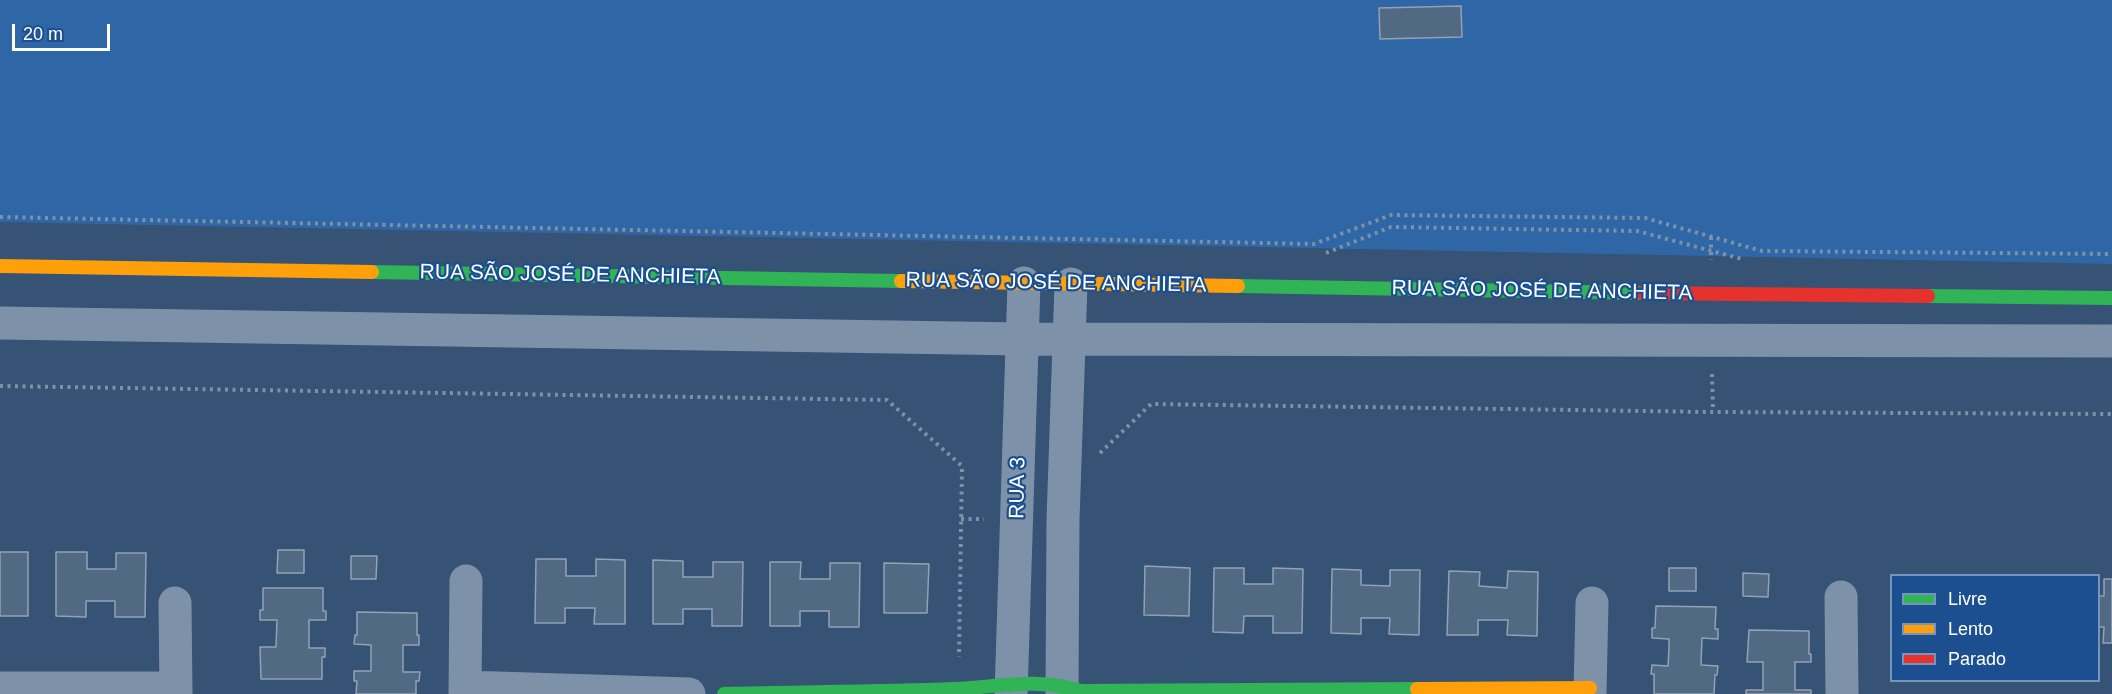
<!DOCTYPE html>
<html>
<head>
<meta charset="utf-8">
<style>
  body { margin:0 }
  #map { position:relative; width:2112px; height:694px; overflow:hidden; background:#365274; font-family:Helvetica,sans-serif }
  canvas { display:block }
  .legend { position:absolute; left:1890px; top:574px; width:210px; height:108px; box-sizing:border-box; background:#1b4f8f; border:2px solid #7695bc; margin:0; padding:8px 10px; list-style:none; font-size:18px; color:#fff }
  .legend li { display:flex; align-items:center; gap:12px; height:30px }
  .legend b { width:30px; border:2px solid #7695bc }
  .scale { position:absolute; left:12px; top:24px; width:98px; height:27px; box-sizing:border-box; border:3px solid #fff; border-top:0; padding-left:8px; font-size:18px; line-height:21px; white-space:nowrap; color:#fff; -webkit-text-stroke:4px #1b4f8f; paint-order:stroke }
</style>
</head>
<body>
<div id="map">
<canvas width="2112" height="694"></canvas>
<ul class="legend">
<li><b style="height:8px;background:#30b455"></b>Livre</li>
<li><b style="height:8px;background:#ff9f0a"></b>Lento</li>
<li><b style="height:8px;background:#e5322d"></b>Parado</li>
</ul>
<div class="scale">20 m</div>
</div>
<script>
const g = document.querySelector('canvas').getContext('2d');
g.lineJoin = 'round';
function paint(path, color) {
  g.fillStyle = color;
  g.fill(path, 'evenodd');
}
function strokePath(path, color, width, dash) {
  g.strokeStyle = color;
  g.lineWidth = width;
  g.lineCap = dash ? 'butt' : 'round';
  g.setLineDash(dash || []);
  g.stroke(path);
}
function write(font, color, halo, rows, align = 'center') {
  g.font = font + ' Helvetica,sans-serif';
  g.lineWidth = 4.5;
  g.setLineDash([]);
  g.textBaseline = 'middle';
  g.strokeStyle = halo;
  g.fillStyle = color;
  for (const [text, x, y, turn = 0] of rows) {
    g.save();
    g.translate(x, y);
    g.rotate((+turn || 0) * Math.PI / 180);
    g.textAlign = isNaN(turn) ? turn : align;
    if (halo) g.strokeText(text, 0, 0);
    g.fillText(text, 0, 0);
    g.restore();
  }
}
paint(new Path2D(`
  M0,0H2112V264L0,222Z`), '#2f66a5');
const building = new Path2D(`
  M1461,6L1462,37L1380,39L1379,8Z
  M278,550H304V573H277Z
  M0,552H28V616H0Z
  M56,552H87V569H116V553H146L145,617H115V601H86V617L56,616Z
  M351,556H377L376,579H351Z
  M536,559H566V576H596V559L625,560V624H594L595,608H565V623H535Z
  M653,560L683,561V577H713V562H743L742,626H712V609H683V624H653Z
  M770,562H801L800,579H830V563H860L859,627H829V611H800V626H770Z
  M884,563L929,564L927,613H884Z
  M1145,566L1190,568L1189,616L1144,615Z
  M1214,568H1244V584H1273V568L1303,569L1302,633H1273V616H1244L1243,633L1213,632Z
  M1669,568H1696V591H1669Z
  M1332,569L1361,570V585L1390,586V570H1420L1419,635L1389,634L1390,618H1361V634L1331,633Z
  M1449,571L1480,572L1479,586L1507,588L1508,571L1538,572L1537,636L1507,635L1508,620H1478V635H1447Z
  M1743,573L1769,574L1768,597L1743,596Z
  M2104,579H2112V643H2103L2104,627H2098V596H2104Z
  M263,588H323V611H326V620H309V648H325V657H322V679H261L260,647H276L277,620H260V610H263Z
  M1656,606L1716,607L1715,629H1718V639L1702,638L1701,665L1718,666L1717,675H1715L1714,694H1654V674H1651L1652,665L1668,666L1669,647V639L1652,638V628H1655Z
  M357,612L417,613V635H419V645H403V672H420L419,681H416V694H356L357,681H354V671H371V645L354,644L355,635H357Z
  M1749,630L1809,631V654H1811V662H1795V690H1811V694H1746V690H1763V662H1747Z`);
paint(building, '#526984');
strokePath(building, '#92a2b6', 1.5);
strokePath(new Path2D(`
  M0,217L1314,244L1391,215L1645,218L1762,251L2112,254
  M1711,237V260
  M1326,253L1391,227L1637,231L1742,259
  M1712,374L1713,411
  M0,386L887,400L962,466L959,657
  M1100,453L1151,404L1713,412L2112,414
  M961,519H984`), '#7d92a8', 4, [3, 4.5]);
strokePath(new Path2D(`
  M0,323L1022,339L2112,341
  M1841,597L1842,694
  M175,603L176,694
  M465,687L689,694
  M0,688H176
  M465,694L466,581
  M1011,694L1024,283
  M1062,694L1063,520L1071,284
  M1590,694L1592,603`), '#7d92a8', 33);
strokePath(new Path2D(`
  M372,272L901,281
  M1238,286L1642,293
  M1928,296L2112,298
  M724,694C801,692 877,692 954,689C999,687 1036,677 1081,691L1417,689`), '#30b455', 14);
strokePath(new Path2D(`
  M0,266L372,272
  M901,281L1238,286
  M1417,689L1590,688`), '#ff9f0a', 14);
strokePath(new Path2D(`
  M1642,293L1928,296`), '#e5322d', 14);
write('21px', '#fff', '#1b4f8f', [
  ["RUA SÃO JOSÉ DE ANCHIETA",570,275,1],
  ["RUA SÃO JOSÉ DE ANCHIETA",1056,283,1],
  ["RUA SÃO JOSÉ DE ANCHIETA",1542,291,1],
  ["RUA 3",1018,488,-89]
]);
</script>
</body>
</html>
